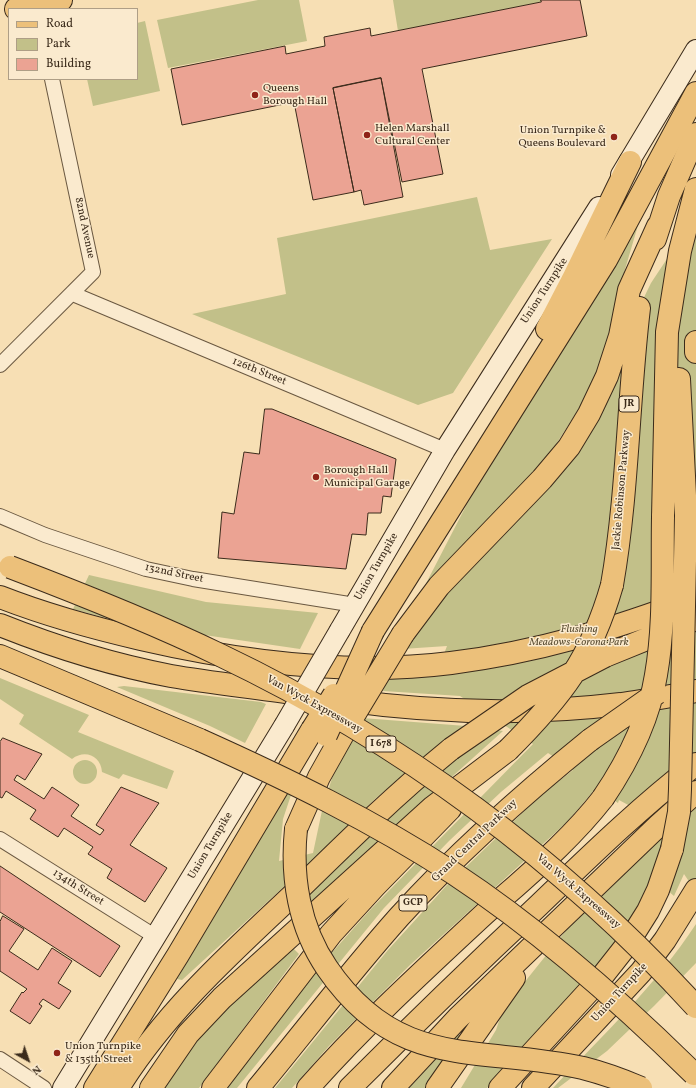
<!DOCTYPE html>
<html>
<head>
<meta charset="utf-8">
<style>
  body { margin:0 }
  #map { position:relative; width:696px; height:1088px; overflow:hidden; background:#f7dfb4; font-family:Vollkorn,serif }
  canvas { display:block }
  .legend { position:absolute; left:8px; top:8px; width:130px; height:72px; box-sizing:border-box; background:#faeace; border:1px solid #ae9e86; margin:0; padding:5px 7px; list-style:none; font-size:12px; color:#3b2b1b }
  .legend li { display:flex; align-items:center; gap:8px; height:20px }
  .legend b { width:20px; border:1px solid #ae9e86 }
  .north { position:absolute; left:8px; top:1040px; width:40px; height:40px; -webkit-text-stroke:3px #faeace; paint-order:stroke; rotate:140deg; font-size:11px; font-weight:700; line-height:16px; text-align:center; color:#3b2b1b }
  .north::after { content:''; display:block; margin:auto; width:14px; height:18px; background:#3b2b1b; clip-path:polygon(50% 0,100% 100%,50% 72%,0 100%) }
</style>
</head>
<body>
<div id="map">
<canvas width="696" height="1088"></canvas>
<ul class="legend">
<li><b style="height:5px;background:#ecc07a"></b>Road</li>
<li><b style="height:11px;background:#c2c089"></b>Park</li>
<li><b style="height:11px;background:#eba393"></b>Building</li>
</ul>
<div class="north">N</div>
</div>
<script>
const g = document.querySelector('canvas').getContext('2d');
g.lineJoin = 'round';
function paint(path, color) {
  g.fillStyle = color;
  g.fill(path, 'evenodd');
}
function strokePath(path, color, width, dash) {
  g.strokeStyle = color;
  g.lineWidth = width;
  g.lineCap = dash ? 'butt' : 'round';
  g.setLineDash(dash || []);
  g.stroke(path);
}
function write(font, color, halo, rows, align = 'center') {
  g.font = font + ' Vollkorn,serif';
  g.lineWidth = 3;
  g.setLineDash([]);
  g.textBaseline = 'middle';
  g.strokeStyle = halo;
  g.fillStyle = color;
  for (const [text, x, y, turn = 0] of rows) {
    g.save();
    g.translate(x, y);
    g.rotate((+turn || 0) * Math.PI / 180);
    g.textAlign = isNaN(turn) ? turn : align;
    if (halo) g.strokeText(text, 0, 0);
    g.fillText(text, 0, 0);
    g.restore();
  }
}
paint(new Path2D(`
  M258,0H299L307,41L168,68L157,20Z
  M393,0H541V2L398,31Z
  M145,21L160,91L93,106L87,79H137V23Z
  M477,197L490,250L552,239L453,393L418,405L192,314L286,294L277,238Z
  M696,215V892L684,874L674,896L667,890L638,909L605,960L487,1088H461L496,1030L503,1009L568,928L638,858L659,838L643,813L619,800L618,803L596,788L567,822L410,965L329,1046L292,1088H275L388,950L447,885L541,795L573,770L548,753L501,792L449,841L384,908L237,1088H225L319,967L370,910L533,744L460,696L383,691L387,679L436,675L447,646L402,649L591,406L651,283Z
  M639,222L618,293L606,346L590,391L553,449L508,501L419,597L467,504Z
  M89,575L206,602L318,613L300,649L129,624L73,609Z
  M0,678L89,715L78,732L174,771L167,789L123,774L119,779L102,772C101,756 85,749 72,759L19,724L24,715L0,699Z
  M124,686L261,702L266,704L245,743L210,726L117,687Z
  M362,718L466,726L437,747L375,799L324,850L182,980L177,979L297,777L283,819L279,861L313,853L323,806L337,763Z
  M489,729L503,731L298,915L294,906L343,857Z
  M73 772a12 12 0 1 1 24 0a12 12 0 1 1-24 0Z
  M696,924V963L654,1006L607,1051L558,1088H553C603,1035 656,985 696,924Z
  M292,947L299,954L199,1088H162L183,1054L224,1009Z
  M454,1032L461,1036L426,1088H407Z`), '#c2c089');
const building = new Path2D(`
  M541,0H580L587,36L422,69L443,174L402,182L381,78L333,88L354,192L313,200L294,102L182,125L171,69L285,46L286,54L325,46L324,37L370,28L371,36L541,2Z
  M381,78L403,197L364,205L361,190L354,192L333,88Z
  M265,409H272L396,459L391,497L383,496L381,513H368L366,535L352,534L346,569L218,558L222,512L234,514L244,452L259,454Z
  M3,738L42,754L25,780L17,775L14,780L44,799L52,787L79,805L71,816L100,835L104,830L96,825L121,787L159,803L130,845L167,868L145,902L107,878L112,869L88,854L93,847L64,828L58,837L30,819L36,810L6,791L2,798L0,797V742Z
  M0,866L120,946L100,977L0,912Z
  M3,916L24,929L9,951L38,970L52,948L72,961L58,983L71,991L59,1009L43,999L39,1004L42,1006L30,1024L10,1011L22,992L23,993L27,989L0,971V922Z`);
paint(building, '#eba393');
strokePath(building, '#3b2b1b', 1);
const street = new Path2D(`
  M73,294L445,450
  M0,365L93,272L52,79
  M0,516L45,535L146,569L193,579L355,605
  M0,839L156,937
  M0,1059L44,1088`);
const secondary = new Path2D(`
  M621,175L696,50
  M340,630L445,450L599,207
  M63,1088L284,726`);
const primary = new Path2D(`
  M16,9L61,0
  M547,329L574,277L630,162
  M373,631L606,260L696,93
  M95,1088L178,955L312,730
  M533,1088L641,972L665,940L696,890`);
const highway = new Path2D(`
  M655,239L669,196L696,134
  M696,342V352
  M679,379L686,515
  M663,517L667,332L680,251L696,189
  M612,585C628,493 628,400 639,308
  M0,597C46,615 93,628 141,639C241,662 348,676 451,663C538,652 614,629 696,598
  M0,625C55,647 113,665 171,676C211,683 252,687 292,693
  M403,634L439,586L542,479L569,447L589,414L607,376L620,336L629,290L658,226
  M0,656L200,740
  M605,656L696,619
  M344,700C436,713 529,715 621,704C646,700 672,697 696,691
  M296,829L319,777L351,720
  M118,1088C165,1012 232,952 297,891C347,842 397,793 451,749
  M151,1088L188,1034L222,998L433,807L508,750
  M213,1088L331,934L375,886L450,809
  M258,1088C305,1031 350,972 399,917C458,852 522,795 590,740
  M308,1088C362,1027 421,973 480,918C523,879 568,843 603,798
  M350,1088C412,1026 475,965 539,905C590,856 640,807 696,764
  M393,1088L458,1018L659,825L696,792
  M437,1088L514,978
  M500,1088L600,979L626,946L648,911L658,890L672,849`);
strokePath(street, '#6a5841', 16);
strokePath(secondary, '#3b2b1b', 22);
strokePath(primary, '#3b2b1b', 24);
strokePath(highway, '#3b2b1b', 24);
strokePath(street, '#faeace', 14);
strokePath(secondary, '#faeace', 20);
strokePath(primary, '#ecc07a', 22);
strokePath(highway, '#ecc07a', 22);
const secondaryBridge = new Path2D(`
  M284,726L340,630`);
const primaryBridge = new Path2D(`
  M312,730L334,695`);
const highwayBridge = new Path2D(`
  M10,567C81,594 152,622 220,655C400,741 562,860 696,1007
  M351,720L403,634
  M326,735L373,631
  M200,740C287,779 373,821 453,873C541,931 619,1000 694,1074
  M590,740L657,693
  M451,749L528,696L605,656
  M508,750C561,697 591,659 612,585
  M603,798C628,761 649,720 656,675C665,624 662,570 663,517
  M296,829C291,877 299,927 327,968C398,1072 479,1045 583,1068C603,1073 622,1080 641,1088
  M672,849L679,812L680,789L686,515`);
strokePath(secondaryBridge, '#3b2b1b', 22, []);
strokePath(primaryBridge, '#3b2b1b', 24, []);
strokePath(highwayBridge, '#3b2b1b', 24, []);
strokePath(secondaryBridge, '#faeace', 20);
strokePath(primaryBridge, '#ecc07a', 22);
strokePath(highwayBridge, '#ecc07a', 22);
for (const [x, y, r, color] of [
  [255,95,4,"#8f2418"],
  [367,135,4,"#8f2418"],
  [614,137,4,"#8f2418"],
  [316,477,4,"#8f2418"],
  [57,1053,4,"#8f2418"]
]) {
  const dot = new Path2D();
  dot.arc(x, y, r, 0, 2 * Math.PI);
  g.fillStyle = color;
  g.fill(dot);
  strokePath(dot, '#faeace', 1.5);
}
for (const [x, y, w] of [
  [629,404,20],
  [381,744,30],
  [413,903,28]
]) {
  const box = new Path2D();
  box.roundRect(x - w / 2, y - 8, w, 16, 3);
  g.fillStyle = '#faeace';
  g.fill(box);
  strokePath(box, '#3b2b1b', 1);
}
write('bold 10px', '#3b2b1b', null, [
  ["JR",629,404],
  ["I 678",381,744],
  ["GCP",413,903]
]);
write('11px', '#3b2b1b', '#faeace', [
  ["Queens",263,89],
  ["Borough Hall",263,102],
  ["Helen Marshall",375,129],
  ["Cultural Center",375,142],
  ["Union Turnpike &",606,131,"right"],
  ["Queens Boulevard",606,144,"right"],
  ["Borough Hall",324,471],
  ["Municipal Garage",324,484],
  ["Union Turnpike",65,1047],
  ["& 135th Street",65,1060]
], 'left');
write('11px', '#3b2b1b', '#faeace', [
  ["82nd Avenue",84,228,78],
  ["Union Turnpike",545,291,-57],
  ["126th Street",259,372,22],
  ["Jackie Robinson Parkway",622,490,-85],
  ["Union Turnpike",377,567,-60],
  ["132nd Street",174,574,12],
  ["Van Wyck Expressway",314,705,29],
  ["Grand Central Parkway",475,841,-44],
  ["Union Turnpike",211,846,-59],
  ["134th Street",78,888,32],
  ["Van Wyck Expressway",578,892,41],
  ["Union Turnpike",620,993,-47]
]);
write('italic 11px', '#5d5036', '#faeace', [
  ["Flushing",579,630],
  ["Meadows-Corona Park",579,643]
]);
</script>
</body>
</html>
